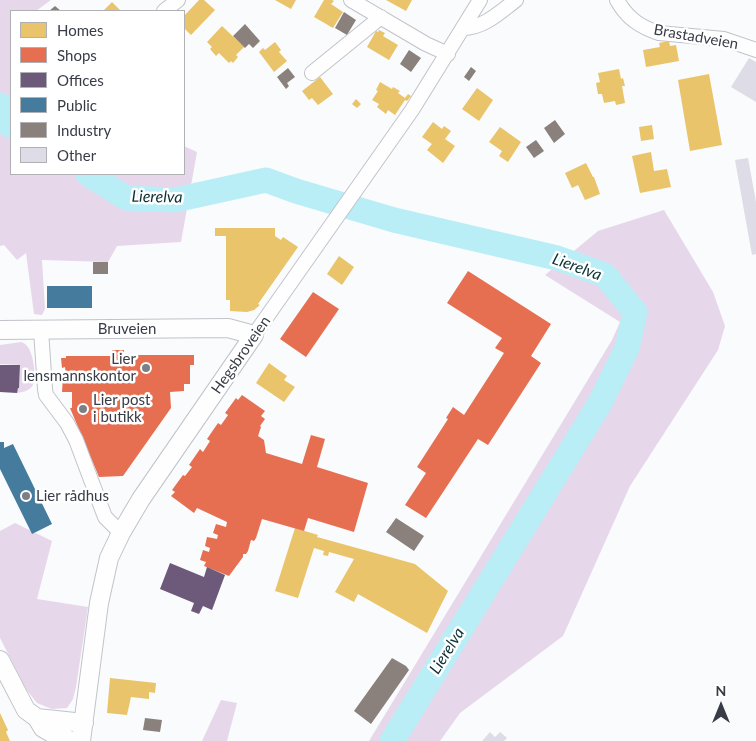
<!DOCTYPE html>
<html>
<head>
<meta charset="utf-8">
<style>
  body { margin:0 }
  #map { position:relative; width:756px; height:741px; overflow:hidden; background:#f9fbfd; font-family:Lato,sans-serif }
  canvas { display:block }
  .legend { position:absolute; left:10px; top:10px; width:175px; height:165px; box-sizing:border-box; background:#fff; border:1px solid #afb1b5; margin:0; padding:6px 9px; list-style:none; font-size:15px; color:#383c46 }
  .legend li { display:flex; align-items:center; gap:10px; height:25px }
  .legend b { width:25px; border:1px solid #afb1b5 }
  .north { position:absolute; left:696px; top:681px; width:50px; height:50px; -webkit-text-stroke:4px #fff; paint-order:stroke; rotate:0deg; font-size:14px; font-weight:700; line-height:20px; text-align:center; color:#383c46 }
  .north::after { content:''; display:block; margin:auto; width:18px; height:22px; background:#383c46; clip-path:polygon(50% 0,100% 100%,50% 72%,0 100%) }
</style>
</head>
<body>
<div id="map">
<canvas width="756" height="741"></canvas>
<ul class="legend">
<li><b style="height:14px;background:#e9c46a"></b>Homes</li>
<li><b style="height:14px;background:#e76f51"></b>Shops</li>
<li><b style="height:14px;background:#6d597a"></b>Offices</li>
<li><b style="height:14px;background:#457b9d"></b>Public</li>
<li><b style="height:14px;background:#8a817c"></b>Industry</li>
<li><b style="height:14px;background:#dddce7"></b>Other</li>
</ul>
<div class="north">N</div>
</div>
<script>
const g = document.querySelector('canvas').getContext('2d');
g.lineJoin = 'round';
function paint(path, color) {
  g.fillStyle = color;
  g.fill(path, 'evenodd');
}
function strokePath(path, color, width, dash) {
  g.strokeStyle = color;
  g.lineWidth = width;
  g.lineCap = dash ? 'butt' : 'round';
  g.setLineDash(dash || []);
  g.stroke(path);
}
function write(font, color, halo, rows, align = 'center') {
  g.font = font + ' Lato,sans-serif';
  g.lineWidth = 5;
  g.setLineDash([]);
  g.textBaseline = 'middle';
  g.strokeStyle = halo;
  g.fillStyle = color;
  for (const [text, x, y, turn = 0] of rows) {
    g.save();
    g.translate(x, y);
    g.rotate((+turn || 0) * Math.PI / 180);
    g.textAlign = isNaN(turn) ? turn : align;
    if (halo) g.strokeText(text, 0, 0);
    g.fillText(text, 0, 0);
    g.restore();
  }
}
paint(new Path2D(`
  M0,0H51L36,11H11V174H184V146L197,152L181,242L117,246L108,262L42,260L45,309L42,315L34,314L26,253L17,260L4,245L0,246Z
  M664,210L713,292L725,326L718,350L630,486L563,636L460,713L440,741H369L612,340L620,322L545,275L598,231Z
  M21,342C33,344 36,373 34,382C32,390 24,392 17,393V388L19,387L20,365L0,364V345Z
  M15,523L52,541L37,599L88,607L76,687L73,699L67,708L52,709L37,703L26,689L0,638V531Z
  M221,700L237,703L227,741H202Z`), '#e7d7ea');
paint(new Path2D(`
  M199,0H204L215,10L191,35L184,28V16Z
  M275,0H296L291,9Z
  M324,0H332L334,1L331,4L343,12L333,28L314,17Z
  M386,0H412L406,11Z
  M112,2L121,11H103Z
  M222,26L244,47L236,55L238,57L233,63L231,61L229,63L219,53L216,56L210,49L212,47L207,42Z
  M379,30L385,33L383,36L398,45L389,60L367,47L376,31L378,32Z
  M669,41L670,46L676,45L679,61L646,67L643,50L660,47L659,43Z
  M275,42L281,50L279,52L287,61L274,72L259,52L263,48L265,50Z
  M619,69L621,79L623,78L625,86H622L625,103L616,105L615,101L604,103L602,94H598L596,83L600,82L598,73Z
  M709,74L722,145L690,151L678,80Z
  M320,77L333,94L318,105L312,98L309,100L302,91Z
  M380,82L392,89L393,87L400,91L398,93L405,98L408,94L411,96L407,101L405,100L395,115L388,110L386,114L377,107L379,104L372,100L378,91L376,90Z
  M477,88L493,100L479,121L462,109Z
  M356,99L361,104L357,108L352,104Z
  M433,122L442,129L444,126L451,131L445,139L455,146L443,163L427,150L432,144L422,137Z
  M652,125L654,139L641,141L639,127Z
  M500,127L521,142L508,162L499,156L502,151L489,142Z
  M651,152L654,171L667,169L671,187L640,193L632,156Z
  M586,163L593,177H594L600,194L585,200L578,185L572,188L565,173Z
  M215,228H275V236L281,240L283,237L298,247L258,304L260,305L254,310L247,312L230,311V300H226V236H215Z
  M339,256L354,267L342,285L327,274Z
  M269,363L287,376L284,380L295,387L284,402L256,383Z
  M295,528L318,535L317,537L415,564L448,591L427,633L358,594L354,602L335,592L354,559L329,552L328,556L323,555L324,551L314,548L298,598L275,591Z
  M110,678L156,683L155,693L149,692V699L131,697L127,715L107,713Z
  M0,713L8,730L6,732L10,741H0Z`), '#e9c46a');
paint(new Path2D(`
  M468,271L551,324L531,356L541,363L488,445L478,439L426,518L405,505L426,473L417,467L448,419L446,418L453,407L464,415L504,353L495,348L502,338L447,303Z
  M313,292L339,309L306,357L280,339Z
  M112,350H124V355H194V365H190V384H184V391L170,392L171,408L123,476L99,477L70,408H72V392H62L63,375H66L65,367L62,368L61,358H66V356H112Z
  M242,395L265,411L261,416L265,419L260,426L261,427L258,436L264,440L266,453L302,464L311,435L325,439L317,467L368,483L354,532L308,518L304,531L262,519L256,538L254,541L251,540L248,551L246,554H243V557L229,576L204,566L206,562L200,560L203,550L209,552L210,548L205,546L207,537L217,539L218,535L213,533L216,524L226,527L227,522L197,508L194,513L171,496L175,492L172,490L183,475L185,476L192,467L189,465L200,449L203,452L210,441L207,439L218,423L221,425L228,415L225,413L236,398L238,400Z`), '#e76f51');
paint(new Path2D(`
  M0,365H20L19,388H18L17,393L0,392Z
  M170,563L204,577L207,567L225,575L212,610L203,606L199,614L191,611L194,603L160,589Z`), '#6d597a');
paint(new Path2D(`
  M47,286H92V308H47Z
  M0,442H4V448L13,444L52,524L32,534L0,469Z`), '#457b9d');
paint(new Path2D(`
  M55,6L61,11H49Z
  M344,12L356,20L347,35L335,28Z
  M245,24L260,41L253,48L249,44L245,48L233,36Z
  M409,50L421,58L411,72L400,64Z
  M471,67L476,71L469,81L464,77Z
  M288,68L295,77L287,83L289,86L286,89L277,77Z
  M555,120L565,134L554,143L544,128Z
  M536,140L544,151L534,158L526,147Z
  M93,262H108V274H93Z
  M396,518L424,536L414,551L386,532Z
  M392,658L406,666L409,670L371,724L354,711Z
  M145,718L162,720L160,732L143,730Z`), '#8a817c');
strokePath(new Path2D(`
  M0,105L11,126
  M88,174L126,198L175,200L266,180L296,191L394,220L557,258L605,275L635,312L627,348L600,403L392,741`), '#b9eef7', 25);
paint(new Path2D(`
  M749,58L756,62V102L731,87Z
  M748,158L756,202V254L752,255L735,160Z
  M490,732L495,737L500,732L507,738L504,741H482Z`), '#dddce7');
const minor = new Path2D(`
  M351,0L426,44L448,54
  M617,0C627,18 640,27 659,33L724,39L756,50
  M164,11L178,0
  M463,28C484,28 500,12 516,0
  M312,73L381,17
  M41,330L45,389L46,395L67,423L76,440L105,517L121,533
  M254,335L412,110L480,0`);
const tertiary = new Path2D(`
  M0,330L228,328L254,335L141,499L121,533L109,558L99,603L81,741
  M0,660L26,710L37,718L43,728L55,735L72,741
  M37,718L84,723`);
strokePath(minor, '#c1c3c9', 16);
strokePath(tertiary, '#c1c3c9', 20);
strokePath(minor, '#fefeff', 14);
strokePath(tertiary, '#fefeff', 18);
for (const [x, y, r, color] of [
  [146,368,5,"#7c7f86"],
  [83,409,5,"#7c7f86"],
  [26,496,5,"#7c7f86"]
]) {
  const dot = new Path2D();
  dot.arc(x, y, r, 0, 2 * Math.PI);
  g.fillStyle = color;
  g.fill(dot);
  strokePath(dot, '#fff', 2);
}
write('15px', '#383c46', '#fff', [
  ["Brastadveien",696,37,10],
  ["Bruveien",127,329],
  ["Hegsbroveien",241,355,-55]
]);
write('15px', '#383c46', '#fff', [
  ["Lier",136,359,"right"],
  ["lensmannskontor",136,376,"right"],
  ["Lier post",93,400],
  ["i butikk",93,417],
  ["Lier rådhus",36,496]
], 'left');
write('italic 16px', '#0a3035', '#fff', [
  ["Lierelva",157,197,1],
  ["Lierelva",577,267,20],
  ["Lierelva",447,651,-58]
]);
</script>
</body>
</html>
